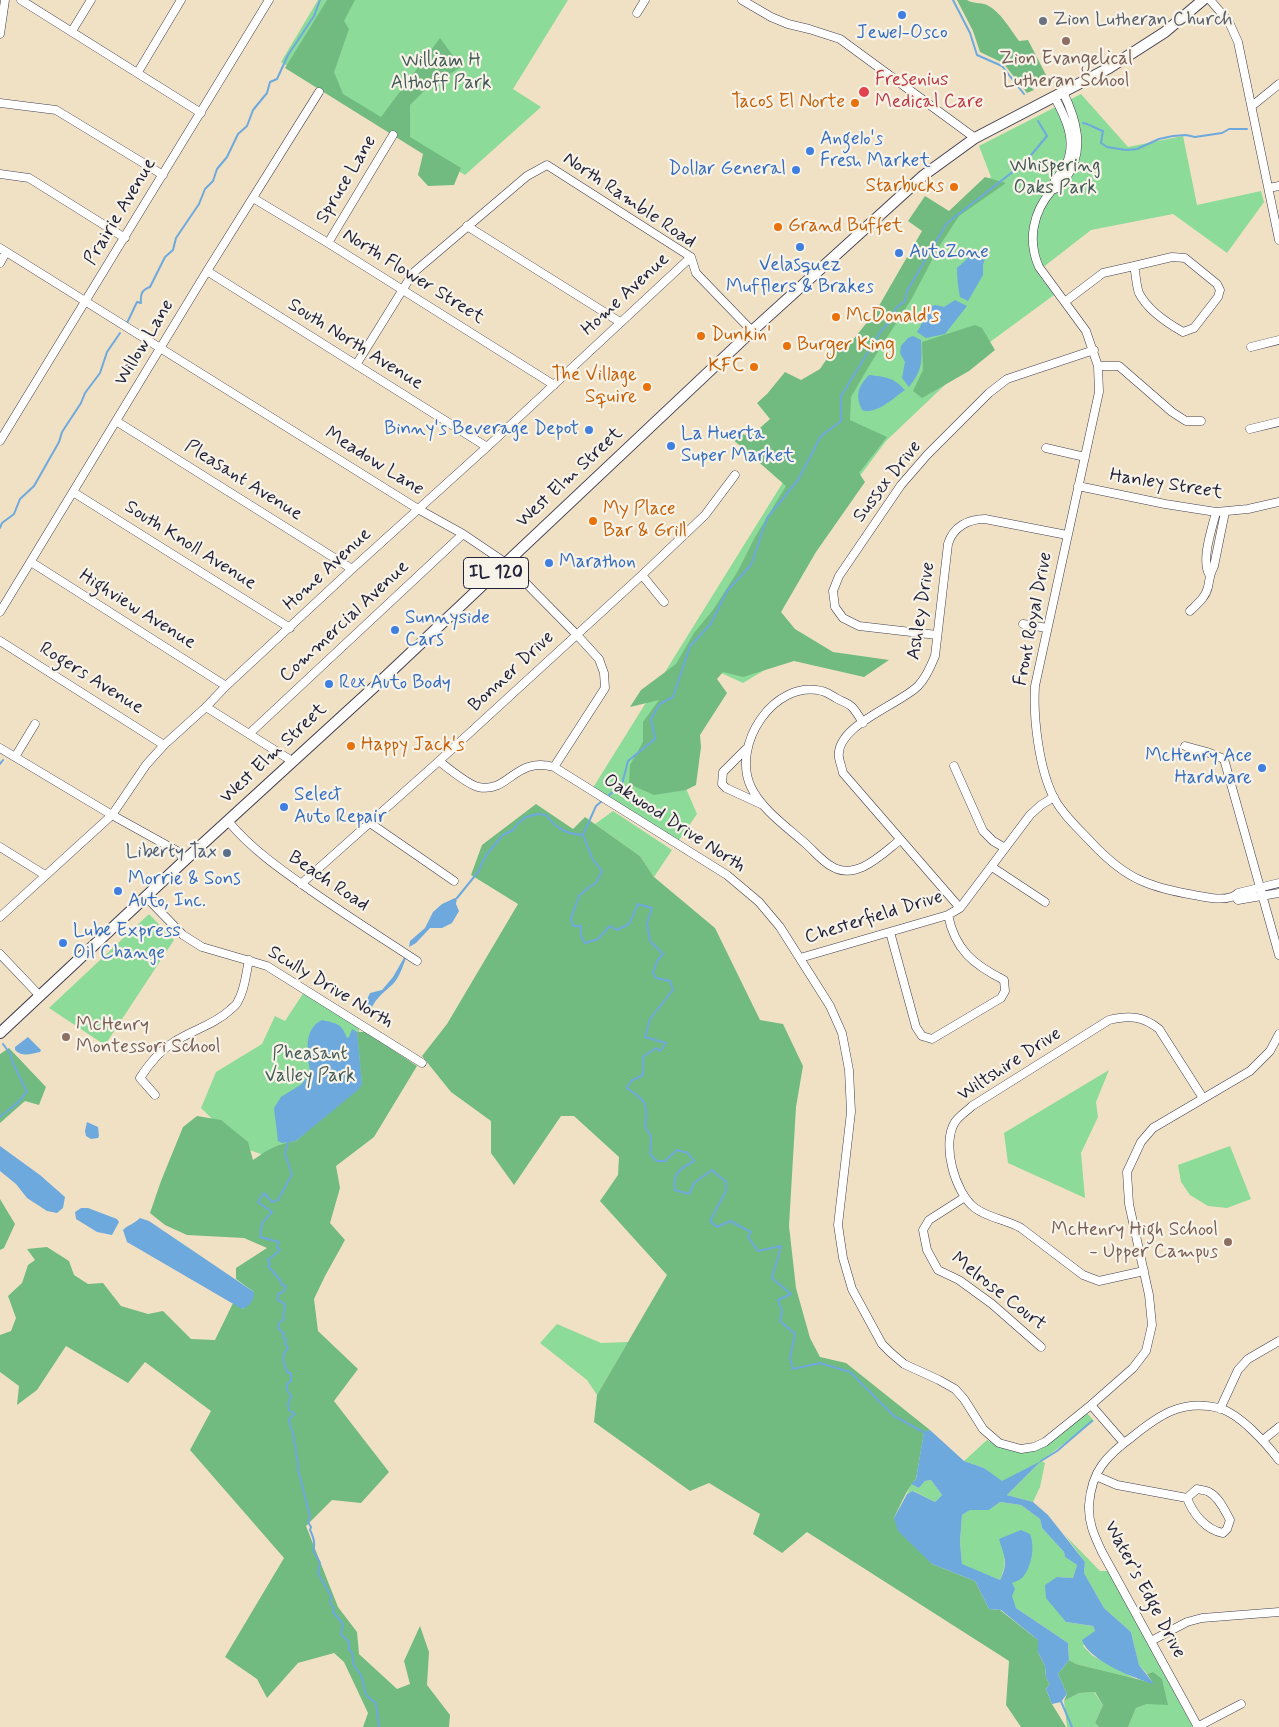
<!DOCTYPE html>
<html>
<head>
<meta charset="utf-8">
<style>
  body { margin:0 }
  canvas { display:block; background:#f1e1c4 }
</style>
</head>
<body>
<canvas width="1279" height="1727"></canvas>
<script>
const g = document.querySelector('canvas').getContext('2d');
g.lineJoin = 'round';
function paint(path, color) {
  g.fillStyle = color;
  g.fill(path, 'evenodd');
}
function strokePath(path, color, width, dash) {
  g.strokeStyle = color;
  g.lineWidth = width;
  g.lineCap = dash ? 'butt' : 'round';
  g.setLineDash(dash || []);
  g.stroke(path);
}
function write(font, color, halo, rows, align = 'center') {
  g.font = font + ' Mynerve,sans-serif';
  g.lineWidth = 4.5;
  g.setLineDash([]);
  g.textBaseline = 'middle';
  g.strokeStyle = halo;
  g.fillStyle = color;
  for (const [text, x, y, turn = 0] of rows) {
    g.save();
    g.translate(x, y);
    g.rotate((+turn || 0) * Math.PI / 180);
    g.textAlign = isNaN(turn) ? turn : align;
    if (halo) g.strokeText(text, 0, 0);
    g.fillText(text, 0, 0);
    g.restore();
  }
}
paint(new Path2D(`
  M318,0H568L513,89L541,107L465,175L281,62Z
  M1081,94L1128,147L1183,136L1197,205L1261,191L1264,202L1227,253L1173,214L1091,230L1037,272L1054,295L990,342L886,441L833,512L778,618L768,668L743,683L719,672L687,752L681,777L697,814L677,843L591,791L951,212L991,177L979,146Z
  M613,811L672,850L654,877L640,856L595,824Z
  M149,914L174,940L105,1045L49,1008Z
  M306,989L358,1022L366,1090L272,1158L241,1147L201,1108L216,1072L262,1044L275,1016L285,1021Z
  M1109,1070L1096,1102L1098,1117L1081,1153L1085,1198L1008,1163L1004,1133Z
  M1230,1146L1251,1199L1227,1208L1208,1206L1190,1195L1181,1182L1178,1165Z
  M557,1324L601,1343L628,1342L597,1395L587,1380L540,1343Z
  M1087,1413L1094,1421L1041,1461L1045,1463L1040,1487L1033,1502L1007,1495L1039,1463L1002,1482L984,1468L964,1461L987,1440C1033,1467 1051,1441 1087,1413Z
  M931,1480L942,1495L935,1502L914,1491L907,1494L911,1484L919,1488L925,1481Z
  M1000,1502L1021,1505L1040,1519L1042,1528L1064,1552L1065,1557L1077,1565L1073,1578L1057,1577L1066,1622L1093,1626L1095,1631L1083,1646L1093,1656L1136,1679L1076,1664L1069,1660L1068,1643L1016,1608L1011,1596L1012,1583L999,1539C1004,1556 1008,1562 1000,1580L962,1565L960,1542L962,1515L970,1510H989Z
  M1065,1535L1100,1571H1108L1193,1727H1128L1136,1708L1147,1704L1153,1672L1147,1674L1139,1665L1131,1632L1104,1608L1084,1573L1085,1562Z
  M1094,1692L1103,1705L1095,1723L1099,1727H1067L1064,1701L1079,1693Z`), '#8cdb99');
paint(new Path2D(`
  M327,0H355L344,21L349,29L334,72L343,94L381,117L440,38L461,67L426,89L410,105V137L461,168L454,185L428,186L418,175L423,154L285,68Z
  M957,0H967C973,4 980,2 987,5C1001,12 1010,29 1019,41L1028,40L1046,75L1027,83L1034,90L1027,93L1003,63L980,52L973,31Z
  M985,177L1006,183L959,216L940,245L912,298L869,366L851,397L850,420L887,437L859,473L865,482L816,552L781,612L795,629L833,652L889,660L864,677L794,661L743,677L723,672L717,679L727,693L700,735L701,747L696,785L686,790L654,795L629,784L630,765L643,742V722L659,700L630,707L641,690L676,664L694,633L713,610L738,571L755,537L786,486L730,437L733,432L751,436L770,419L757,403L767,394L785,372L801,380L820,369L836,345L848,346L876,311L922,231L908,221L925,196L949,211Z
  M975,325L982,328L995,350L969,371L922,398L913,391L923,370L922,342Z
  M536,804L573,829L585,817L640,856L654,877L715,928L760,1020L783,1024L803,1066L796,1107L789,1226L796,1288L810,1338L820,1357L846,1363L930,1430L924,1433L916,1479C909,1485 899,1508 894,1518L932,1564L975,1581L989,1609L1000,1610L1038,1640V1652L1045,1666L1046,1678L1050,1684L1046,1689L1052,1704L1066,1727H1021L1006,1705L1009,1661L807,1532L782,1553L753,1534L760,1514L709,1483L690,1491L594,1422L597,1395L667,1275L600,1201L618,1175L619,1157L574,1116H561L514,1185L491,1153V1121L451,1092L422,1056L447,1024L518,904L471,875L482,845Z
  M357,1032H366L417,1066L374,1137L336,1166L340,1188L330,1223L345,1240L325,1276L314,1299L318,1331L358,1369L334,1401L389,1472L361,1503L332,1500L306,1526L338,1607L357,1632L359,1654L397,1689L410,1684L404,1661L420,1626L429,1652L427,1685L450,1715L449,1727H363L368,1713L344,1662L334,1653L298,1663L267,1698L257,1679L225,1657L284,1558L190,1450L211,1411L145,1362L128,1383L66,1346L37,1390L17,1405L19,1386L0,1372V1335L11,1331L16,1318L8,1296L22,1283L28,1265L35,1260L27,1249L47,1247L69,1261L74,1275L88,1284L103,1283L121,1306L148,1314L163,1311L191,1339L215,1340L233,1303L243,1309L254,1292L236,1279V1268L267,1248L244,1238L187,1235L165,1225L150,1213L161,1181L183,1127L197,1116L221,1120L248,1142L253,1160C267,1150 279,1143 296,1141L362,1084Z
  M9,1048L46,1087L39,1105L25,1101L0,1123V1054Z
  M0,1199L15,1224L4,1248L0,1250Z
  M1069,1660L1076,1664L1153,1683L1147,1674L1153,1672L1162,1679L1168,1705L1147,1704L1136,1708L1128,1727H1099L1095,1723L1103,1705L1095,1692L1079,1693L1064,1701L1067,1694L1058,1674Z`), '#71bb81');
paint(new Path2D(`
  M972,249L982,252L985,259L983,265V275L968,301L960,297C958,287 957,278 957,268L967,259L969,253Z
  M955,300L967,306L945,334L926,338L917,332C923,323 924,315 930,306L936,305L944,307Z
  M913,336L921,340C922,362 923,369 909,387L902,378L905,362L900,353L901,346L908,338Z
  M869,375C886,377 893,377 905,390C893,398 877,415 862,410C855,394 858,387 869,375Z
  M455,898H457L456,904L459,911L452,923L442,928H430L416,943L409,947L410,941L425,928L433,912L442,904Z
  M405,956L406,958C403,966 399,978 393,984C389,988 383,992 379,997C374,1002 371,1009 368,1014L364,1012V1006L370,993L382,990L393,977Z
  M322,1020C338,1024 341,1023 347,1038L349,1037L352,1029L357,1032L362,1084L359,1089L296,1141L282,1143L278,1141L274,1108L281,1097L302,1084L310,1072C308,1054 302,1030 322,1020Z
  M28,1037L41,1050L40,1052C32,1054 21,1057 15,1050V1047Z
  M87,1122L98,1127L99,1136L98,1138L91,1139L86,1136L85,1131Z
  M0,1146L40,1175L65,1197L63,1208L57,1213L47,1211L27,1198L16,1184L0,1171Z
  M81,1208H88L117,1219L119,1222L112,1235L97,1232L76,1219L75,1212Z
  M140,1218L149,1221L254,1292C254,1300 250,1306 242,1309L127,1242L123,1230C128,1225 134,1224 140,1218Z
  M930,1430L964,1461L984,1468L1002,1481L1041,1461L1007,1495L1033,1502L1048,1515L1085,1562L1084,1573L1104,1608L1131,1632L1139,1665L1154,1684C1135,1679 1088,1660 1082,1640L1095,1631L1093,1626L1066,1622L1046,1598L1045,1585L1057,1577L1073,1578L1077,1565L1065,1557L1064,1552L1042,1528L1040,1519L1021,1505L1000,1502L989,1510H970L962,1515L960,1542L962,1564L1000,1580C1009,1563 1004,1556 999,1539L1021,1530L1030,1534C1035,1546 1032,1566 1023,1577C1020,1580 1016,1581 1012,1583L1015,1589L1012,1596L1016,1608L1068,1643L1069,1660L1058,1674L1067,1694L1061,1702L1052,1704L1046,1689L1050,1684L1046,1678L1045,1666L1038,1652V1640L1001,1610L989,1609L975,1581L932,1564L898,1531L894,1518L907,1494L913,1491L935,1502L942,1495L931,1480L925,1481L919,1488L911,1484L916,1479L924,1432Z`), '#6ea9de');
strokePath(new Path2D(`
  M953,0L970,33L977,55L1002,66L1024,94
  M1083,123C1090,124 1096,129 1103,131L1101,143L1107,147L1126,150L1137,149L1159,139L1173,136L1186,135L1195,137L1222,133L1229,129H1247
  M127,323L137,302L141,303C140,294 142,290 150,287L165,257L173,250L176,238L199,204L205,189L213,181L217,169L227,157L238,134L247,126L253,110L267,93L270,82L277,79L288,55L314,16L320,0
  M0,528L2,523L14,514L20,499L34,486L59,442L62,432L81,403L85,393L100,373L107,352L120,333
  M0,764L3,760
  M609,795L622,784L628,761L655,739L651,718L660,704L673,697L690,646L710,625L727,591L751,565L767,518L798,480L821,436L841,421V396L881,331L892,319L896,308L905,301L907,291L947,223L1010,174L1032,154L1047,136L1038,121
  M602,801L596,806L583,835L592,858L602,871L596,883L588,888L579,896L571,918L573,926H581V936L585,943L598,939L610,926L617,930L629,924L638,904L652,908L647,923L650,941L663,954L657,961L653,973L656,978L670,981L673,990L650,1019L645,1037L666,1043L660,1051L656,1048L643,1057V1075L631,1081L627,1088C647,1102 648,1103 645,1127L651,1136L650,1154L657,1161H665L677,1150L688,1153L694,1161C681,1168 672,1173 675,1190L689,1194L694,1183L712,1170L726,1182V1191L710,1221L717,1227L730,1221L751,1232L748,1237L758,1251L781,1246L772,1278L791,1294L778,1300L782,1311L780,1321L795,1334L790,1358L793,1369L820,1363L850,1372L894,1416L925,1433
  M457,898L478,872L486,855L503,835L513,830L518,823L526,817L538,814L546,815C556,828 566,834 583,835
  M0,1117C6,1111 14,1107 19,1101C22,1098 23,1095 27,1092L12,1061L11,1055L3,1044
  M288,1142L285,1154L292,1174L278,1200L272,1202L264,1193L258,1202L272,1212L262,1223L260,1237L279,1242L277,1247L280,1250L268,1260L270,1264L268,1266L281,1281L282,1285L286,1286L284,1291L278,1294V1300C291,1306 281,1309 284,1319L280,1322L278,1328L284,1334L283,1337L286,1339L285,1343L288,1348C280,1355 284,1365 288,1373H291V1381L287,1384V1390L291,1396L288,1404L289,1410L295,1414L289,1419C289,1428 296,1433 294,1443L296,1446C295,1455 299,1460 298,1469L310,1517L308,1522L311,1527L310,1530C313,1536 316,1544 313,1550L320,1563L318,1573L331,1596L330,1603L334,1608L333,1612L343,1624L341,1634L349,1642V1650L352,1652L354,1666L361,1675L366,1695L376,1703L379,1727
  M1041,1461L1057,1451L1092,1421
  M1060,1699L1072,1727`), '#6ea9de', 2);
const minor = new Path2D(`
  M21,0L201,113
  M742,0L771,17L788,24L809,29L840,39L975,138
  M1210,0L1229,22L1238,42L1279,240
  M637,13L645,0
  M72,31L91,0
  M0,34L5,0
  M138,72L181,0
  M1063,92C1076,119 1086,150 1066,178C1063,183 1058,189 1052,190C1033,212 1027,240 1039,267L1086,331L1098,366L1099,392L1035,686C1033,718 1039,769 1054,798C1063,815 1078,828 1091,842C1105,857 1123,873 1142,881C1158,888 1177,892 1194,895C1206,897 1228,903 1238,893L1279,883
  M0,103L56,110L163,175
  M1252,106L1279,84
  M0,174L29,178L125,238
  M1269,188L1279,186
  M1052,190C1052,181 1060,175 1065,167C1078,142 1066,118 1054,96
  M253,198L328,243L554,385
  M467,226L620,322
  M328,243L393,135
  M0,248L418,509L463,534L506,563L577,635L599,659L604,673L605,688L554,767
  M1172,257L1185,258L1217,284L1220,290L1218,297L1194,328L1183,332C1167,323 1147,309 1139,293C1136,285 1136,274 1134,266Z
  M0,263L6,252
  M207,271L487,447
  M1066,301L1103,273L1134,266
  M1251,347L1279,340
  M356,365L413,273L527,176L547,165L691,257L696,273L752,331
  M1098,366H1119L1172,412L1186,421H1201
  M116,421L352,569
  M1250,429L1279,422
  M0,441L269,0
  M1046,448L1085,457
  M1078,486L1165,504L1216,512L1248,509L1279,502
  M73,492L290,628
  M31,562L226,686
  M1209,574C1201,559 1212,529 1216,512
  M642,575L664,602
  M1190,611C1197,604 1206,597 1208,587C1210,578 1209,575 1214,566L1225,512
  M0,612L207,271L319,92
  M1023,624L1047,628
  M937,635L859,626L843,618L835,607L833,591L839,576L901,485L927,455L989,393L1007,379L1094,350
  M0,641L164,745
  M206,707L292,761
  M863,723C860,718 856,711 852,707C848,703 841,701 836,698C832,696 827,692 822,691C774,679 731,745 751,787C762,810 787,827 806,844C814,851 822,861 831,866C856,882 882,854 900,840
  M249,734L463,534
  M1185,746L1207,752L1224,759L1279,955
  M0,748L112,815L177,851L185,860
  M746,749L723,772L722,784L726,788L763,805
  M15,757L35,724
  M439,761C449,769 467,784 478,787C509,794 514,756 554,767L727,875L759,902L780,927L830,1006L842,1033L849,1070L851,1112L838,1225L843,1258L852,1289L882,1344L890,1352L904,1364L939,1380L955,1389L964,1399L983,1429L999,1443L1021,1449L1034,1447L1045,1442L1091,1405L1133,1368L1146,1351L1152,1325L1149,1295L1129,1204L1127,1172L1141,1142L1153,1128L1250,1071L1270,1051L1279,1034
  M954,766L983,831L993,841L1005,848
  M228,821C252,850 283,871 313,892C347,916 382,938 417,961
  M370,823L454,881
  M0,847L45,875
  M992,867L1045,902
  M301,884L439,761L642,575L705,515L735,475
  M1235,896L1238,900L1279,893
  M146,897L183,935L202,947L267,966L422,1063
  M960,908L843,773C842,768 840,763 839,758C834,726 899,705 918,686C926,678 931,666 935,656L948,544C953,527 968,519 985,519L1067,535
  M0,917L112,815L146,765L164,745L206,707L226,686L352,569L487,447L691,257
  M890,932L916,1027L922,1036L932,1039L1001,998L1005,991L1004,980C974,965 955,950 948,915
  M0,954L40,996
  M800,958L948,915L960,908L1030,815L1041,805L1054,797
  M155,1095L140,1078C149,1064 159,1051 174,1042C192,1030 214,1025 230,1010C233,1007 237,1005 238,1001C245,990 246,973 249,960
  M965,1197L929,1220L923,1230L927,1250L938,1270L959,1280L992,1304L1041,1347
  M1144,1271L1099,1281L1083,1275L1021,1228C1007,1220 988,1218 975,1208C955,1193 941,1144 955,1122C959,1116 967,1111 972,1106L1109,1020C1129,1015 1143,1016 1159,1029L1203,1098
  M1091,1405L1124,1443
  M1220,1409L1238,1370L1248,1359L1279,1341
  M1263,1440L1279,1427
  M1096,1476L1117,1485L1187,1498
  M1197,1489C1200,1490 1206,1490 1209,1492C1219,1497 1225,1511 1230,1520L1227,1529L1223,1533C1206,1530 1193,1514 1187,1498Z
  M1151,1641L1187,1622L1202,1618L1279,1612
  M1197,1727L1241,1704
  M1198,1727L1102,1552C1095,1537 1088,1523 1089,1505C1090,1492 1094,1476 1102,1465C1110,1454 1121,1445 1132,1437C1159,1415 1182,1399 1219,1408C1240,1414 1266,1443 1279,1460`);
const major = new Path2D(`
  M0,1033L185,860L384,678L752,331L924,175L975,138L1109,68L1165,32L1203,0`);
strokePath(minor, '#413f50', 9);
strokePath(major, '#413f50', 12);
strokePath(minor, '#fff', 8);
strokePath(major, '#fff', 10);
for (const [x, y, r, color] of [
  [902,15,5,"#3f7fe0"],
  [1043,21,5,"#6b7280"],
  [1066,41,5,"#8d6e63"],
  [864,92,6,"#e0444e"],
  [855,103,5,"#e8710a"],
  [810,151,5,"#3f7fe0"],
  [796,170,5,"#3f7fe0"],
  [954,187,5,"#e8710a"],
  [778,227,5,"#e8710a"],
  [800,247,5,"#3f7fe0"],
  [899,253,5,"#3f7fe0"],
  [836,317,5,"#e8710a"],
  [701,336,5,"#e8710a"],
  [787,346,5,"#e8710a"],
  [754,367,5,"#e8710a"],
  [647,387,5,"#e8710a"],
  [589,430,5,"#3f7fe0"],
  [671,446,5,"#3f7fe0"],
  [593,521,5,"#e8710a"],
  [549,563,5,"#3f7fe0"],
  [395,630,5,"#3f7fe0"],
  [329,684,5,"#3f7fe0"],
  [351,746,5,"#e8710a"],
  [1262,768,5,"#3f7fe0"],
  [284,807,5,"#3f7fe0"],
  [227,853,5,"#5c6f8a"],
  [118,891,5,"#3f7fe0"],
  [63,943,5,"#3f7fe0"],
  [66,1037,5,"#8d6e63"],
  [1228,1242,5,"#8d6e63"]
]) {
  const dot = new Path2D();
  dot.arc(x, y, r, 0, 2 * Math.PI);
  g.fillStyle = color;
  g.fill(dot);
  strokePath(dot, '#f7f3e8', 2);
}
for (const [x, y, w] of [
  [496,573,65]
]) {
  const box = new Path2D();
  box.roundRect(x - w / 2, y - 15.5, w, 31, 4);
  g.fillStyle = '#f7f3e8';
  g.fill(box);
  strokePath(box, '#22223b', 1);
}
write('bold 18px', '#22223b', null, [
  ["IL 120",496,573]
]);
write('19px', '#5b616d', '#f7f3e8', [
  ["Zion Lutheran Church",1053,21]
], 'left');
write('19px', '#366cbe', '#f7f3e8', [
  ["Jewel-Osco",902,34,"center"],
  ["Angelo's",820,140],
  ["Fresh Market",820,162],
  ["Dollar General",786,170,"right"],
  ["AutoZone",909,253],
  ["Velasquez",800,266,"center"],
  ["Mufflers & Brakes",800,288,"center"],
  ["Binny's Beverage Depot",579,430,"right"],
  ["La Huerta",681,435],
  ["Super Market",681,457],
  ["Marathon",559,563],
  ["Sunnyside",405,619],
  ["Cars",405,641],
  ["Rex Auto Body",339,684],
  ["McHenry Ace",1252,757,"right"],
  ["Hardware",1252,779,"right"],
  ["Select",294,796],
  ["Auto Repair",294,818],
  ["Morrie & Sons",128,880],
  ["Auto, Inc.",128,902],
  ["Lube Express",73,932],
  ["Oil Change",73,954]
], 'left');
write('19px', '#785e54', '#f7f3e8', [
  ["Zion Evangelical",1066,60],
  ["Lutheran School",1066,82],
  ["McHenry",76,1026,"left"],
  ["Montessori School",76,1048,"left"],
  ["McHenry High School",1218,1231,"right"],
  ["- Upper Campus",1218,1253,"right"]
]);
write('19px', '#425a57', '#f7f3e8', [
  ["William H",441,62],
  ["Althoff Park",441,84],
  ["Whispering",1055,167],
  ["Oaks Park",1055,189],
  ["Pheasant",310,1055],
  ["Valley Park",310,1077]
]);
write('19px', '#be3a42', '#f7f3e8', [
  ["Fresenius",875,81],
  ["Medical Care",875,103]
], 'left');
write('19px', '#c56008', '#f7f3e8', [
  ["Tacos El Norte",845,103,"right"],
  ["Starbucks",944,187,"right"],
  ["Grand Buffet",788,227],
  ["McDonald's",846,317],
  ["Dunkin'",711,336],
  ["Burger King",797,346],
  ["KFC",744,367,"right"],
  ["The Village",637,376,"right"],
  ["Squire",637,398,"right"],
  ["My Place",603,510],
  ["Bar & Grill",603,532],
  ["Happy Jack's",361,746]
], 'left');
write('19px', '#22223b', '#f7f3e8', [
  ["Spruce Lane",347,180,-59],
  ["North Ramble Road",629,201,34],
  ["Prairie Avenue",121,212,-59],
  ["North Flower Street",413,277,32],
  ["Home Avenue",626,295,-43],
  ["Willow Lane",145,343,-59],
  ["South North Avenue",355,345,32],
  ["Meadow Lane",374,462,32],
  ["West Elm Street",570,478,-43],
  ["Pleasant Avenue",243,481,32],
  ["Sussex Drive",888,482,-52],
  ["Hanley Street",1166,485,9],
  ["South Knoll Avenue",190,546,32],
  ["Home Avenue",328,570,-43],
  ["Highview Avenue",137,610,32],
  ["Ashley Drive",922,611,-81],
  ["Front Royal Drive",1034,619,-79],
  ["Commercial Avenue",345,622,-43],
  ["Bonner Drive",512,672,-43],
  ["Rogers Avenue",91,679,32],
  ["West Elm Street",274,754,-43],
  ["Oakwood Drive North",674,824,33],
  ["Beach Road",328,882,34],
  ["Chesterfield Drive",874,918,-17],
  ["Scully Drive North",330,988,31],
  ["Wiltshire Drive",1010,1065,-33],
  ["Melrose Court",998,1292,38],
  ["Water’s Edge Drive",1144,1590,62]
]);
write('19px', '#4e5e75', '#f7f3e8', [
  ["Liberty Tax",217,853]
], 'right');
</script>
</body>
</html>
